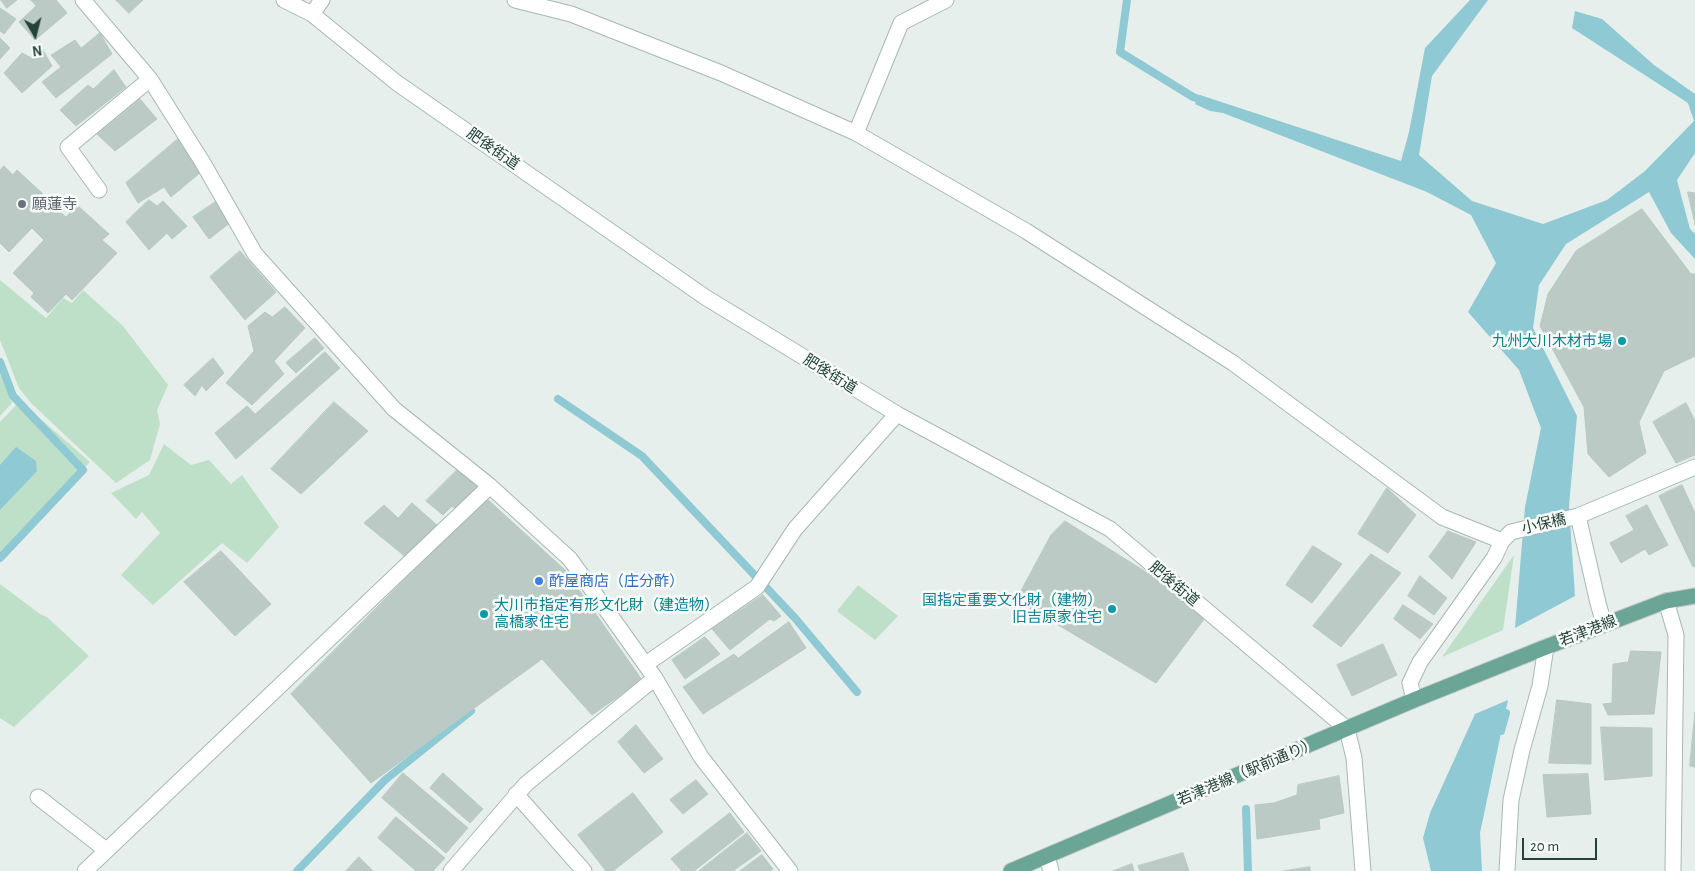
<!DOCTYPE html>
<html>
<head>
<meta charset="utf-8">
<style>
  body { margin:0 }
  #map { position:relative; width:1695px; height:871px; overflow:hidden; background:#e6efeb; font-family:"Alegreya Sans",sans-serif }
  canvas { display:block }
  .north { position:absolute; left:10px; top:10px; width:50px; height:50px; -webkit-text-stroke:4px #f7fbf9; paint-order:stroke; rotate:172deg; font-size:14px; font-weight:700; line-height:20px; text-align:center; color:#24423a }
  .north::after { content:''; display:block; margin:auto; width:18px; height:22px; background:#24423a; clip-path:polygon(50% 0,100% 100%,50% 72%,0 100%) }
  .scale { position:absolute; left:1522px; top:838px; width:75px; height:22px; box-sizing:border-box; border:2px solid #24423a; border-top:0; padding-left:6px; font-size:15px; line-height:18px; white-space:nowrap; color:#24423a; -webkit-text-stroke:4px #f7fbf9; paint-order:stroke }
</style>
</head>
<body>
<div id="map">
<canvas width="1695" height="871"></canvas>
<div class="north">N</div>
<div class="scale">20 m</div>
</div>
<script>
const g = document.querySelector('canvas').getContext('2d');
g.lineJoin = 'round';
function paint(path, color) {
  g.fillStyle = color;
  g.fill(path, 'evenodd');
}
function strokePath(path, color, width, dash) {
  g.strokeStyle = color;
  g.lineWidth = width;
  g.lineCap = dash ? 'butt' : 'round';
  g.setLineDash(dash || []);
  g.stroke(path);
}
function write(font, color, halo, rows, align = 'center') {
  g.font = font + ' "Alegreya Sans","Noto Sans JP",sans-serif';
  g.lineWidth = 5;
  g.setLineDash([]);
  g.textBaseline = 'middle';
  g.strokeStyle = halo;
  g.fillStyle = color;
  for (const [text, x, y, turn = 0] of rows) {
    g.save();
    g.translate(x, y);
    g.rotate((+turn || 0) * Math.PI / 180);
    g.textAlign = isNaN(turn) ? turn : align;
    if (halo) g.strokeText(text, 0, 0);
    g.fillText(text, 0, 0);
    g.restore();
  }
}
paint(new Path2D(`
  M0,280L46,318L63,298L72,303L83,290L123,326L168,385L157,410L160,424L150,460L116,483L31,403L19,388L0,340Z
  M0,374L12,403L0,416Z
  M20,401L90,462L0,558V422Z
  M164,444L191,465L209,460L231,484L242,475L279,527L247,563L222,543L153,605L121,575L160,533L142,512L136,519L111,493L149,475Z
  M1514,555L1503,630L1442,657Z
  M0,584L40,614L47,617L89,656L14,727L0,718Z
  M858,585L898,616L875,640L837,611Z`), '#bfe0c8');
paint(new Path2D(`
  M1470,0H1488L1432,76L1419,155L1472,201L1543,224L1607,200L1645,171L1694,121L1688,103L1572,28L1575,11L1602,19L1654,65L1695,94V153L1677,180L1690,229L1695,234V259L1671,233L1649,192L1566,244L1539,285L1533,328L1577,416L1569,506L1575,596L1515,628L1525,507L1541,428L1519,370L1468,312L1496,263L1471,215L1427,192L1223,113L1210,111L1195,104L1200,95L1401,161L1409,132L1425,48Z
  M16,447L36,461L37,471L0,510V465Z
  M1508,700L1480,833L1482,871H1431L1423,838L1430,813L1475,714Z`), '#8ec9d4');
strokePath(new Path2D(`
  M1127,0L1120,52L1193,97L1207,102
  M0,362L13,396L83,470L0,558
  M558,399L642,456L795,618L857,692
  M1501,731L1506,713
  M1246,809L1248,871
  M297,871L385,780L471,711`), '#8ec9d4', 8);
const building = new Path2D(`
  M1,0H17L7,8Z
  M31,0H56L67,13L35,40L19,22L36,6Z
  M116,0H143L129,13Z
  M0,8L16,19L4,34L0,31Z
  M100,33L112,54L56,98L42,82L61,67L51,55L75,40L81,48Z
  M0,38L10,48L0,59Z
  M43,50L52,66L22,93L4,73L22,53L33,59Z
  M114,70L126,87L76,126L60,110L88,85L93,89Z
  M140,99L157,119L115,151L97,134Z
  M178,139L201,172L171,197L164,187L138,203L126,183Z
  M4,166L13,175L17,170L43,194L38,198L50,209L9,252L0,243V170Z
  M1688,192L1695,193V225V224Z
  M149,200L157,206L163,201L187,226L172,239L167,233L149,250L126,222Z
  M217,201L231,222L209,239L193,217Z
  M77,205L109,234L102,240L117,253L72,300L66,294L48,313L31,297L34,293L13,273L44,240L32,228L53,206L66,217Z
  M1642,209L1691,274H1695V356L1664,371L1639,422L1646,453L1609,477L1588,454L1584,407L1540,326L1548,294L1576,251Z
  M240,251L276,292L245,320L210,277Z
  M285,307L305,328L274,361L284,374L252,405L226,383L254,351L248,326L265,312L272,317Z
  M315,338L324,348L296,373L286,363Z
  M325,352L340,368L236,459L215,433L247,406L255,414Z
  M213,358L224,373L206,391L202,385L195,396L184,385Z
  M334,402L368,431L301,494L271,469Z
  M1686,403L1695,421V455L1676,463L1653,422Z
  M459,468L479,489L456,510L452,506L443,515L426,501Z
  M1682,485L1695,513V566L1693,567L1659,496Z
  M1387,488L1416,515L1388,553L1358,534Z
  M486,498L565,570L642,680L592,715L542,659L371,783L291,694Z
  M412,503L438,526L407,558L364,523L384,505L398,518Z
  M1647,505L1668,545L1649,555L1645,549L1621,563L1610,543L1634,530L1626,516Z
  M1065,521L1157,579L1205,618L1156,683L1016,600L1051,535Z
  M1448,531L1476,542L1452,579L1429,557Z
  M1313,546L1342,564L1312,603L1286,585Z
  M221,551L271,604L235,636L184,582Z
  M1371,554L1401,573L1341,647L1313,626Z
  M1420,576L1447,598L1434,615L1408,596Z
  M763,595L781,616L774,621L770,619L730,650L712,629Z
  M1403,605L1433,624L1420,639L1394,619Z
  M789,622L806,648L703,714L683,687L734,654L738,658Z
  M705,637L720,654L685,679L672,660Z
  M1383,644L1397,675L1352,696L1337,665Z
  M1631,651L1661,652L1654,714L1608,715L1603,704L1612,703L1613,664L1628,662Z
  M1557,700L1591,704V764L1549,763Z
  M1695,712V767L1690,766Z
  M636,725L663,759L644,773L618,742Z
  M1601,727L1652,728V776L1605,780Z
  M403,773L468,828L446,853L382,798Z
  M443,773L483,809L470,823L430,788Z
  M1588,774L1591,814L1547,817L1543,775Z
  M1339,776L1344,813L1319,819L1320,829L1257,839L1255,805L1274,803L1297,795L1298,785Z
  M696,780L708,794L683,814L670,800Z
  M633,793L663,832L613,871H606L578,835Z
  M730,813L744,832L694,871H682L671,859Z
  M396,817L445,858L433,871H416L378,838Z
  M747,833L761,851L733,871H699Z
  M1183,853L1189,871H1140L1138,866Z
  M762,855L773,869L770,871H740Z
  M359,857L373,871H346Z
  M1132,864L1134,871H1113Z
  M1310,867V871H1284Z`);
paint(building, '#bbcac4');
strokePath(building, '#b8c9c2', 1);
const minor = new Path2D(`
  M83,0L150,79L203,163L255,254L394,409L490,486L570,559L655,678L701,757L790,871
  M284,0L312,14L397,83L705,297L897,414L1110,529L1347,729L1354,758L1363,871
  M515,0L571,14L721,73L856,133L1026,231L1233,363L1442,517L1502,541
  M312,14L322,0
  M856,133L901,23L946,0
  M99,190L68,147L150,79
  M1578,516L1598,603L1604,624
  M1666,601L1676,635L1673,871
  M646,664L757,587L795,529L897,414
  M1414,700L1410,683L1420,662L1494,558L1502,541L1511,532L1578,516L1695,467
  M516,794L584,871
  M38,797L106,850
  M1047,856L1051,871
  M85,871L490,486
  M451,871L526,784L655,678
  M1507,871L1511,800L1522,750L1540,686L1546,647`);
const major = new Path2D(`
  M1011,871L1414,700L1546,647L1666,601L1695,596`);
strokePath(minor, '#a8b8b2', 17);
strokePath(major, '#c2cac8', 17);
strokePath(minor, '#fff', 15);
strokePath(major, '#6aa596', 15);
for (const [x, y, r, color] of [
  [22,204,5,"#6b7280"],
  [1622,341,5,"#0f9aa8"],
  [539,581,5,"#3f7fe0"],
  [1112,609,5,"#0f9aa8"],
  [484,614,5,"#0f9aa8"]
]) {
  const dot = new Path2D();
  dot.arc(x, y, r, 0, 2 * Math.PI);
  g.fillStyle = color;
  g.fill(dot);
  strokePath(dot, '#f7fbf9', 2);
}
write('15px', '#24423a', '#f7fbf9', [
  ["肥後街道",493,149,35],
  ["肥後街道",830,374,32],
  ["小保橋",1544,524,-13],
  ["肥後街道",1174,584,40],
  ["若津港線",1588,631,-21],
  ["若津港線（駅前通り）",1247,772,-23]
]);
write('15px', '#5b616d', '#f7fbf9', [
  ["願蓮寺",32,204]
], 'left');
write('15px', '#0d838f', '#f7fbf9', [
  ["九州大川木材市場",1612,341],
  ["国指定重要文化財（建物）",1102,600],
  ["旧吉原家住宅",1102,617],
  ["大川市指定有形文化財（建造物）",494,605,"left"],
  ["高橋家住宅",494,622,"left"]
], 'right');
write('15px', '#366cbe', '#f7fbf9', [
  ["酢屋商店（庄分酢）",549,581]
], 'left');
</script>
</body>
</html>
